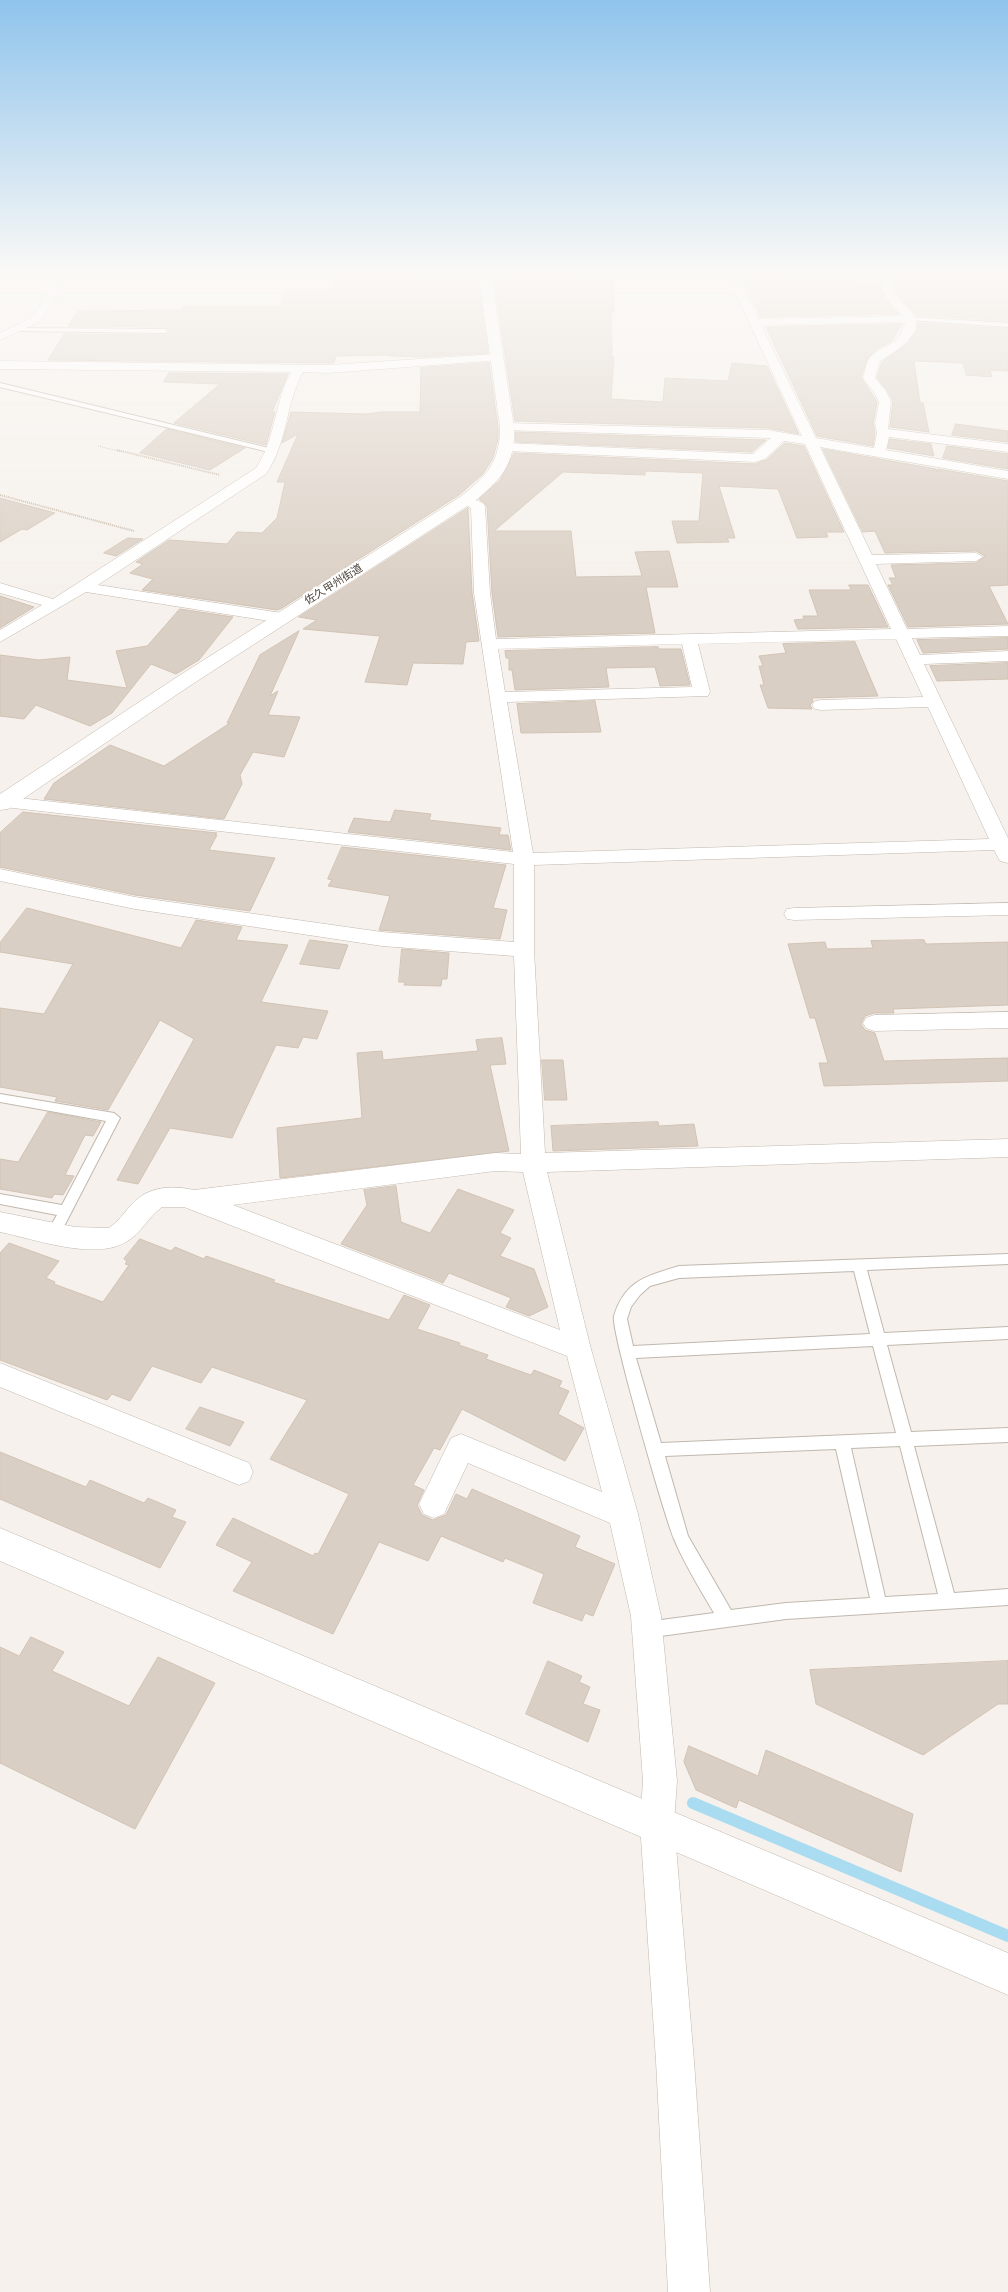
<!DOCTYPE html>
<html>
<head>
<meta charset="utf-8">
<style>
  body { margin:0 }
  canvas { display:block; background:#f6f1ec }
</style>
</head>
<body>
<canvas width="1008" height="2292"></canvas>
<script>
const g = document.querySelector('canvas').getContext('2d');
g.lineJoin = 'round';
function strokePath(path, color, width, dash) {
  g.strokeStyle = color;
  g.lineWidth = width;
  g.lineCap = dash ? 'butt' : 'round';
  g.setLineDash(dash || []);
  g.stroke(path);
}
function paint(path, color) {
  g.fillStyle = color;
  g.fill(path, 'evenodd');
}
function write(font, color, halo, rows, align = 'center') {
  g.font = font + ' Poppins,"Noto Sans JP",sans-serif';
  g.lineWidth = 4.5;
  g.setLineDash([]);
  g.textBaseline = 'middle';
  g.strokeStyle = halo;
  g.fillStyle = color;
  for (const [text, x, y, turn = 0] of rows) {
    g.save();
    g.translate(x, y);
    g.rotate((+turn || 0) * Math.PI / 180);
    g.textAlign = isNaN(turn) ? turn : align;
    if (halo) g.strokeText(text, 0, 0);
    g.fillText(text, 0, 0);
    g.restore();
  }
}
strokePath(new Path2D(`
  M693,1803L1008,1936`), '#aadcf1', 12);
const building = new Path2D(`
  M332,275H415L416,280L478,281L488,353L421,357L390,356V355L336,356L334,363H329L48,360L64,334L165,335L170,332L165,327L68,326L78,311L183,310V306H281L286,290L332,289Z
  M508,275H584L585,281L614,280V312H611L612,357H614L611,399L663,402L665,378L728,381L732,363L767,366L799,434L768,428L515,421L494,281L508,280Z
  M916,275H1008V321L916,315L900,298L890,277H916Z
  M741,277L878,282L886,300L899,314L761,317Z
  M918,323L1008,329V371L990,370L992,377L966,375L963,363L914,361L920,403H923L929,432L890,427L893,401L887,390L877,378L882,362L908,343L917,329Z
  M902,324L892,341L877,349L868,358L861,377L877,402L873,423L875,433L873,446L817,436L766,327Z
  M489,363L498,427V439L493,458L483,474L459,495L282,608L277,610L142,590L153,579L130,573L143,564L136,562L169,540L227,544L237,532L262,533L277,518L285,482H277L298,434L282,443L291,412L366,414L382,412H420L421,368Z
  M169,373L288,374L272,412H275L266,445L174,423L220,384L164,382Z
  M956,424L1008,431V442L952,435Z
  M167,429L245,448L210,470L140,453Z
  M516,432L766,440L752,452L516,442Z
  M890,439L931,444L934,456L888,448Z
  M785,443L804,446L844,532H826L828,537L797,538L778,489L719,486L735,538H727L729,542L677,543L672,521H699L703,473L645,471V475L563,472L494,531H571L576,577L642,576L635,552L669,551L678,587H646L655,633L498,637L492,593L487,506L479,499L500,480L514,453L755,464L766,460Z
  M947,446L1008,454V469L943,458Z
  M823,449L936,469L937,472L938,469L1008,481V585L989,586L1008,624L908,627L888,585H893L889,578H896L891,565L976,563L985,556L976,551L885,553L875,531L863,532Z
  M0,498L55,513L27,530L22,529L0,542Z
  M468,508L472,593L479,641L466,642L463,664L413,663L407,685L365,682L380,636L303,629L317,620L299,617Z
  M128,538L143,539L116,556L104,553Z
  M849,585H868L888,627L798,629L794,620L804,619L803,616H818L809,590H851Z
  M0,596L34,607L0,628Z
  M180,609L233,617L199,660L176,674L151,664L112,713L90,726L36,705L24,719L0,716V655L39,660L70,657L67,680L127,688L116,651L147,646Z
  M299,631L270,696L278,691L268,715L300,717L284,757L253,752L240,775L242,784L224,819L44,799L54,783L110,745L164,766L230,723H227L260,655Z
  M1008,638V649L923,653L917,640Z
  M855,642L878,696L812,698L813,701L810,705L812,709L768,708L760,685H764L759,666H763L759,656L786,653L783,644Z
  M658,647L659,649H681L690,685L660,686L655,667L606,668L609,687L515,690L512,670H509V658H506L505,651Z
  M1008,663V679L937,681L930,666Z
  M595,701L601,732L521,733L517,704Z
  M395,810L431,814L429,820L501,828L499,835H508L511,850L348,832L354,818L390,822Z
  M23,812L217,833L215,835H217L209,850L275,858L250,911L135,895L0,867V833Z
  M342,847L506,865L493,908L507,910L500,939L379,930L390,896L328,886L332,880L328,879Z
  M27,908L181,948L196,920L242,927L236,940L288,945L261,1002L328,1011L317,1039L303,1037L298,1048L276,1045L232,1138L170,1128L138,1184L117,1180L194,1039L160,1020L108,1110L55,1101L57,1097L0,1087V1008L44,1014L73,964L0,952V943Z
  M310,940L348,945L339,969L300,964Z
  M924,940L926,944L1008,942V1005L893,1009L894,1013H874L865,1016L861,1024L865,1030L875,1033L884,1061L1008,1058V1081L824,1086L819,1063H828L815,1018H810L788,944L825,942L827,949L873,948L871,941Z
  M402,949L449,953L447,979H442L441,986L404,985L405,982H399Z
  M502,1038L506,1064L490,1065L509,1151L280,1178L277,1128L362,1118L357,1053L382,1051L383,1060L478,1051L476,1040Z
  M542,1060H563L567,1100H545Z
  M48,1112L101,1122L93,1136L85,1135L65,1175L74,1176L63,1195L54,1194L52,1198L0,1189V1159L18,1162Z
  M658,1122L659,1126L694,1124L698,1146L553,1151L551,1126Z
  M396,1186L401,1222L430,1233L458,1189L514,1210L500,1233L511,1238L500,1256L534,1269L548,1307L529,1316L506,1307L511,1298L449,1273L443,1283L341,1244L367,1205L364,1190Z
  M140,1239L171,1251L175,1247L204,1259L206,1256L275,1280L273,1282L389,1320L404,1295L430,1305L417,1329L460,1343L459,1345L488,1355L486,1359L531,1375L534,1370L562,1381L559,1387L569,1391L558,1414L584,1428L565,1461L462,1409L440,1450L434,1448L413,1485L424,1490L417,1505L422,1515L433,1520L446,1515L456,1494L467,1499L472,1489L580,1536L575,1547L615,1564L593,1616L585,1613L582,1621L533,1603L544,1574L505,1558L503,1562L441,1536L428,1561L379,1542L333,1634L233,1591L252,1562L216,1545L233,1518L313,1556L315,1553L318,1554L349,1494L270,1459L307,1400L212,1367L201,1383L152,1366L130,1401L112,1394L107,1400L0,1360V1253L9,1243L59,1261L46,1278L55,1282L54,1284L103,1302L129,1265L125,1264L127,1261L124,1259Z
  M200,1407L244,1422L230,1446L186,1429Z
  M0,1452L86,1487L90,1480L144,1503L148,1498L176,1510L172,1517L186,1522L160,1568L0,1499Z
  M31,1637L64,1652L52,1671L129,1706L158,1657L215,1683L135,1829L0,1763V1647L19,1656Z
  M548,1661L582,1676L579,1682L590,1687L583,1704L600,1710L588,1742L526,1714Z
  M1008,1661V1704H998L923,1755L816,1704L810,1670Z
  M689,1746L758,1776L766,1750L913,1814L901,1872L739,1800L736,1808L696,1790L684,1762Z`);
paint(building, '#dacfc4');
strokePath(building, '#d2c3b4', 1);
const service = new Path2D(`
  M910,317L1008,323V327L908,320Z
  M16,328L165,329L168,331L165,333L18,331Z
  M0,383L273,449L276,451L273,453L0,387Z
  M0,1094L114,1113L120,1118L59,1236H49L47,1232L57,1215L0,1204V1194L62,1205L106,1121L0,1102Z
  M1008,1254V1264L867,1270L884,1333L1008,1327V1339L887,1345L911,1432L1008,1428V1442L914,1446L954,1593L1008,1589V1605L786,1619L646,1638L640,1636L638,1630L640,1624L646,1622L714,1613C700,1589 685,1565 674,1539C665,1517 610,1328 614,1316C625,1280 647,1276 679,1266ZM854,1271L870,1334L633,1346L627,1319L631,1307L640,1295L650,1286L679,1278ZM873,1346L896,1433L661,1443L636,1358ZM900,1446L938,1594L885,1597L851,1448ZM836,1449L870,1598L786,1603L731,1610L688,1536L665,1456Z`);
const minor = new Path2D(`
  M62,275H72L39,322L0,340V333L31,318Z
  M727,275H737L758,319L903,316L887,299L877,275H887C890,282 893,291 897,297C901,304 909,308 913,314C927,334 894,352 880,361L875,378L886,391L891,402L888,429L1008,444V452L889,437L886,450L1008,471V479L820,447L872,555L976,553L983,557L976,561L876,564L907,629L1008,626V636L912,638L920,655L1008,651V661L924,664L1008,838V863L1000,861L994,850L534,865V950L545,1153L1008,1139V1157L547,1172L591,1349L638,1514L661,1616L677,1781L674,1823L694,2061L710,2292H668L656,2061L640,1823L643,1781L631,1616L610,1523L468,1463L444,1514L434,1518L424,1514L419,1504L451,1438L461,1434L602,1492L567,1356L184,1207H162C148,1217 141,1234 126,1242C95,1261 34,1239 0,1232V1212L75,1227L109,1228C118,1222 124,1213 131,1205C148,1186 171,1185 194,1190L495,1153L521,1154L514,956L382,946L135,909L0,881V869L135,897L382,932L514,942V864L4,807L0,806V796L513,852L474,593L471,508L459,500L466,496L483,503L485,506L490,593L496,639L891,629L805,444L784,441L765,459L755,462L507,451L500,447L507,443L753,454L771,438L502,430L501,427L507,423L768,430L802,436ZM905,322C899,350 879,344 869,359C866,364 865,372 863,378L874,392L879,402L875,423L877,433L874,448L816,438L761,325ZM896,639L923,697L821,700L815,701L812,705L815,709L821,710L928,707L989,839L533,853L507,702L708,696L710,692L698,644ZM682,644L692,687L505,692L498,649ZM495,1171L523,1172L560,1330L233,1205Z
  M496,354L502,358L500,360L329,373L303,372C285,405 288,442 266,474L98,585L282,613L288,615L290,618L288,621L282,623L86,592L0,642V630L42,605L0,593V583L53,599L256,468C276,439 274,402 291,372L0,369V361L329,365Z
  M1008,903V915L794,920L787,919L784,914L787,909L794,908Z
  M1008,1012V1028L874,1031L866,1028L863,1023L866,1018L874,1015Z
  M0,1363L249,1463L253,1472L249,1481L239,1485L0,1387Z`);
const tertiary = new Path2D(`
  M479,275H491L514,427C516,464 500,481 472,503L188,687L8,809L0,810V794L174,679L460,497C487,476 500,462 500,427Z
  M0,1528L1008,1953V1995L0,1561Z`);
strokePath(service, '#c1b8ae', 2);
strokePath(minor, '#c1b8ae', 1);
strokePath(tertiary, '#c1b8ae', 1);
strokePath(new Path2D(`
  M98,446L122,452`), '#c3b29f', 1, [1, 1]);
strokePath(new Path2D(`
  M117,450L220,475
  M0,495L134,531`), '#c3b29f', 2, [1, 1]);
paint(service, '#fff');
paint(minor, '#fff');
paint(tertiary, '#fff');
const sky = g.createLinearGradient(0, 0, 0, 596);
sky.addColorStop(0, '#8fc4ec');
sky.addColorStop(0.46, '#fbf9f6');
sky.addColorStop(1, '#fbf9f600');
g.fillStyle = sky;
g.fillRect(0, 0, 1008, 596);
write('11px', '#4a4239', '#fff', [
  ["佐久甲州街道",334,585,-32]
]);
</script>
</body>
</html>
